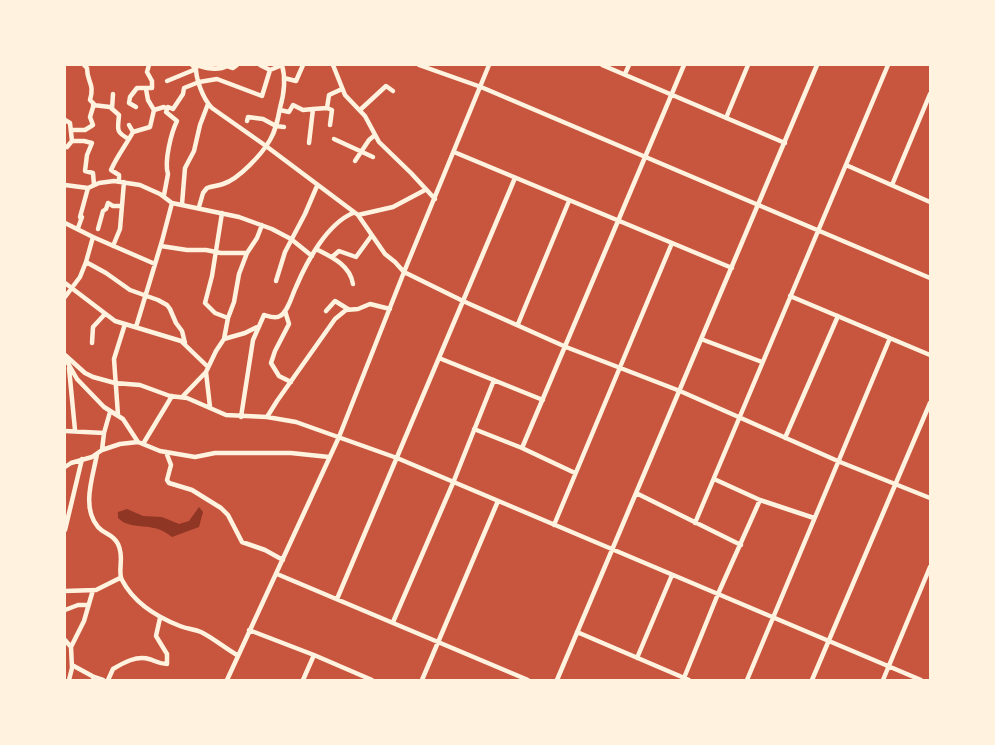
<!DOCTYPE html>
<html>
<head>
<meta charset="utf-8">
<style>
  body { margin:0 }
  #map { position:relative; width:995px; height:745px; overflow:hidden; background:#c8553d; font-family:"Fira Sans Condensed",sans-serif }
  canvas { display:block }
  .frame { position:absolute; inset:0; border:66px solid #fff3e0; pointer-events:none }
</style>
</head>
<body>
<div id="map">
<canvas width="995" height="745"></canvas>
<div class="frame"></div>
</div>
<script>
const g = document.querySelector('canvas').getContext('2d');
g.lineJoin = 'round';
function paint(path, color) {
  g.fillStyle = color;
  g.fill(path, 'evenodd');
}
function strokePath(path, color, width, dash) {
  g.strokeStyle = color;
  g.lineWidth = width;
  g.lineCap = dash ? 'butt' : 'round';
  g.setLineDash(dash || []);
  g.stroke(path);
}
paint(new Path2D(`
  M199,507L203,512L199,527L172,537C153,520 132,532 118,518V512L127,509L143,516L162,517L179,524L189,521Z`), '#8f3625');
strokePath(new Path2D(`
  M196,65C195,78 203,99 212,108L266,146L358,215L385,254L395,262L404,272L463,301L566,347L680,391L840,462L930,498
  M196,65C206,68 218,71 227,66L233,68L237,65
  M260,65L270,70L282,65
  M333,65L345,95L365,116L379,142L411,173L435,199
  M419,65L481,87L930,278
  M602,65L785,143
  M625,74L629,65
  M284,78L296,81L303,65
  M167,81L196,69L192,65
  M146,89L148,100L154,110
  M93,105L110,107L119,115C118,129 115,132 129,139
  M136,107L129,103L130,97L137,88H152V81L147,72L149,65
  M327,108L332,110L330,125
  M112,109L113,94
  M313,109L327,108L329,95L342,89
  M280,110L289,112L293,105L303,110L313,109L309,143
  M360,110L386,86L393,91
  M726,118L748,65
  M65,120L70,123L72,141L67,147
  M247,121L248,117L263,119L276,126L284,127
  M71,130H85L93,125L90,117L94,104L90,100C95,83 87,83 87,68L84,65
  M133,132L150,127L154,110L164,107L167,109
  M334,139L373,157
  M72,141H84L92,143L87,155L85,171L93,173L94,185
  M454,152L732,268
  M355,161L369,140L375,135
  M846,165L930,202
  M119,181V175L111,170C117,156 126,145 133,132L129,125
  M65,185L88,188L99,183L114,181L140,185L160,194L172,203L239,217L272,229L291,239L312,256
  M892,185L930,94
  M164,195L168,174C164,162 171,133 177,121L166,112L168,107L173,109L183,94L184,88L199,82L217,79L262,96L270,70
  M182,204L185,168L194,151L200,125L208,104
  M199,207L203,193L207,188C212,186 217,186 223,184C239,179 262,154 270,140C276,130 278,119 280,108C284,94 286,79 282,65
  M222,213L212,276L205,303L215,313L228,318
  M358,215L393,207L425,190
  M65,223L93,237L86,262
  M78,228L82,217H80L88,188
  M98,229L103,211L106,209L108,203L113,206H122
  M93,237L155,264
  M113,246L120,229L124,182
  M161,246L187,250H206L221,253H247L257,238L262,225
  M316,249C332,257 350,265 353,284
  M332,257L339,251L356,257L372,235
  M276,281L285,252L305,214L317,186
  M65,283L115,321L181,341L208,367
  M790,296L930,355
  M65,297L80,277L86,262L106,273L130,290L158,300L167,305L170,309L176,323L182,331L185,343
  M285,311L289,324L275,351L271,363L279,376L291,382
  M326,311L335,301L348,309
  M518,324L569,201
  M136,327L162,241L172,203
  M224,339L228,318L234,302L239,274L247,253
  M701,339L762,362
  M92,343L93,327L105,314
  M65,355L85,373L93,377L115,383L140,385L170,396L187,398L226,415L267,417L296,422L397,458L921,680
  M65,358L77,379L104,407L123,419L138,442
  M439,358L543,400
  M69,368L75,430
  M206,372L210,407
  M183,396L206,372L216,351L224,339L245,333L257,327
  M118,415L114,359L125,324
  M241,417L253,340L264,315C268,316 276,319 280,316C288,312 292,295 296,287C307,261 327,224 353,213
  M267,417L277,401L335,319L346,310L358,309L370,304L390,309
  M474,429L522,448L575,473
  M65,431L104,433
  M785,438L838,316
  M143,444L172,396
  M522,448L684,65
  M102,450L104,433L110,412
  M166,452L171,465L167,480L169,483L192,490L221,508L228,515L242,542L265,550L283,560
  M97,454C93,477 81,507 98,527C105,535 112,533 118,544C125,558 117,571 122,580C134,603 157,617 180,626C187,629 194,629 201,632C213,638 225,648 237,655
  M65,467L71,463L92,457L102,450L120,444L138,442L160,451L195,457L215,453H291L329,457
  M714,479L760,500L814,518
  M636,493L741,545
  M695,523L888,65
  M554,525L672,243
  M65,530L82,459
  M277,574L528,680
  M65,591L96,590L120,578
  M337,599L515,178
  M65,610L78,605H88
  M393,622L453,483L494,380
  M249,630L314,655L372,680
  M577,632L689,680
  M65,640L71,647
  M637,658L672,575
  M72,665L94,677
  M684,678L718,594L760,500
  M69,680L72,668L71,647L84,621L93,590
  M93,680L94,677L103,680
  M108,680L113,669C123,663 137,655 149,659C156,661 159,664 167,664V654L156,636L160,618
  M227,680L339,437L404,272L489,65
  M303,680L314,655
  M422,680L498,501
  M557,680L817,65
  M747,680L890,338
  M812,680L930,403
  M883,680L930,567`), '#fff3e0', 4.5);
</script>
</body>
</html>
